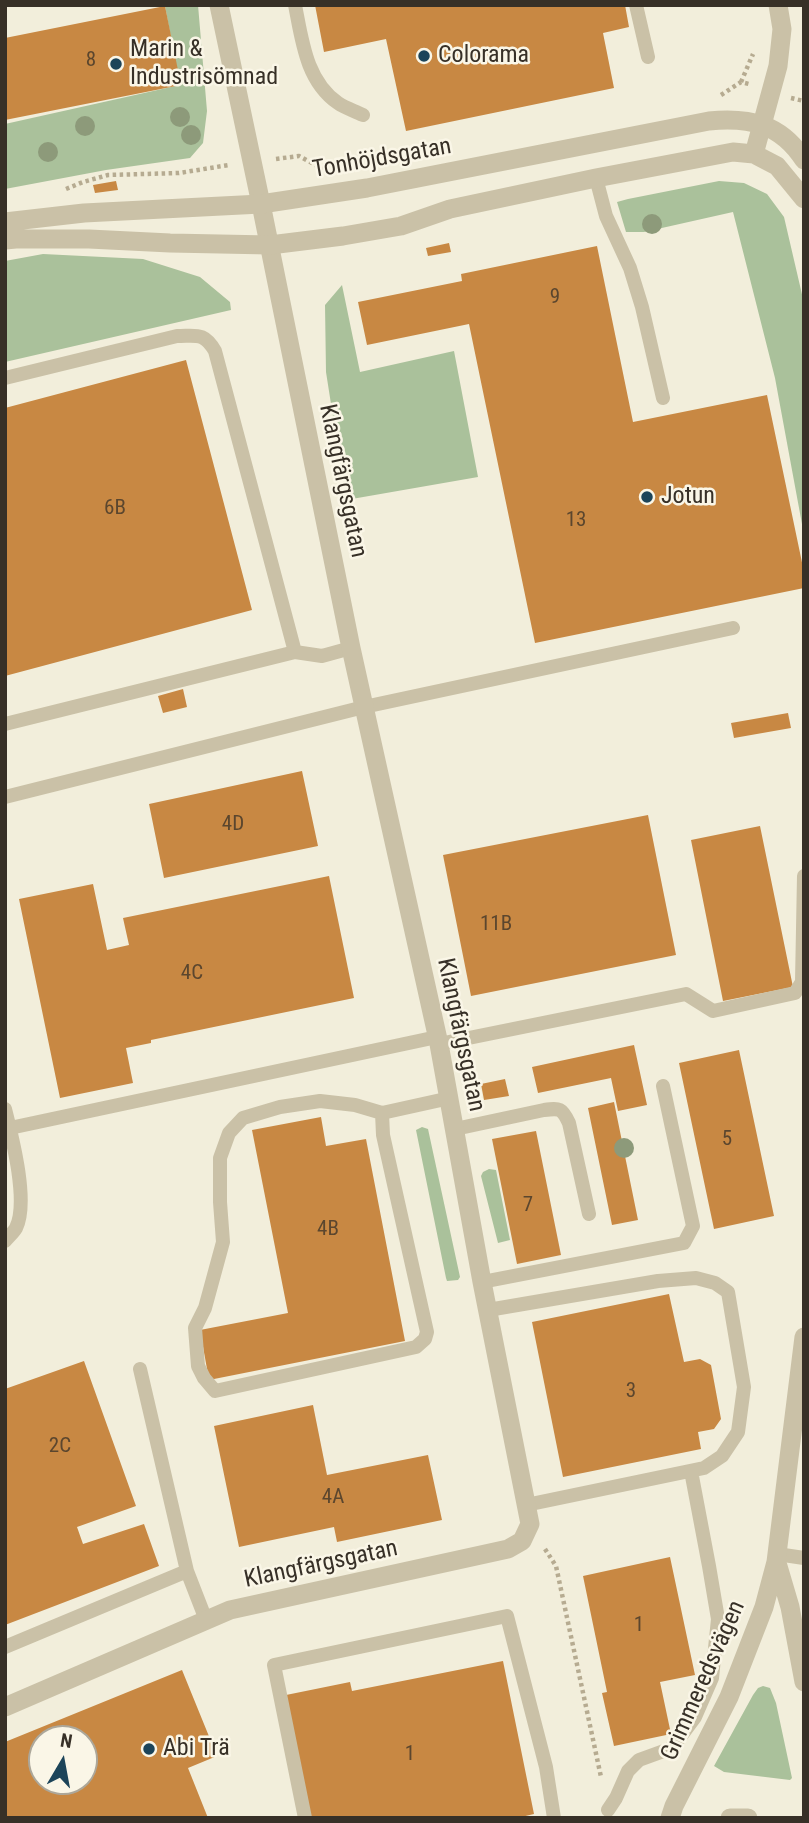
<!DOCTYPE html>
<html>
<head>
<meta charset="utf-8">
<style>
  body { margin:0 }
  #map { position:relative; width:809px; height:1823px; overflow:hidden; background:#f2eedb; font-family:"Roboto Condensed",sans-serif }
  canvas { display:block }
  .frame { position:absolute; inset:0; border:7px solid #373027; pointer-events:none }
  .north { position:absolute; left:28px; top:1725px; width:70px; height:70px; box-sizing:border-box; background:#faf6e7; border:2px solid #aca79a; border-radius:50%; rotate:10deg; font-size:19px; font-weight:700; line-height:28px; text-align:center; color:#373027 }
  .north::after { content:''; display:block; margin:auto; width:24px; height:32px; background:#1c4459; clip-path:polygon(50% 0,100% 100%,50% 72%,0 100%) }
</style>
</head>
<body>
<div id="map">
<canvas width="809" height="1823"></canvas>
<div class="frame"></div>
<div class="north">N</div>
</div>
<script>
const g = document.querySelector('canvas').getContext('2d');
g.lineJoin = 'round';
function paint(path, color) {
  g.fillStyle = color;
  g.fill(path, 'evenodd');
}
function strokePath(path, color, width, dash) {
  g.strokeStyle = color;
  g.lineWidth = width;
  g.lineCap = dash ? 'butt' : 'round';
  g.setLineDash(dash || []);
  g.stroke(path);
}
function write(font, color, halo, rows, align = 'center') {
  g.font = font + ' "Roboto Condensed",sans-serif';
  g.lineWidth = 5;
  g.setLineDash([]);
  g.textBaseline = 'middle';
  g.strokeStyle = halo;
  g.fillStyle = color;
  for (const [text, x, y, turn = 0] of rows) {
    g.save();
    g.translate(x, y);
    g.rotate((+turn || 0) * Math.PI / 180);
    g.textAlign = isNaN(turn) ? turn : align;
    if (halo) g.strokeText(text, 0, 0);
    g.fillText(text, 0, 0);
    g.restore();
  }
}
paint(new Path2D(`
  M198,5L207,111L203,143L190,158L106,170L5,189V124L180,85L165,6Z
  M719,181L744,183L767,194L784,217L804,303V535L775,378L733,212L644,232H626L617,202L628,199Z
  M43,254L143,259L200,277L230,302L231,310L5,362V261Z
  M342,285L360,372L454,351L478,477L346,500L326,372L325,305Z
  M422,1127L428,1129L460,1277L458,1280L447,1281L446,1278L416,1130Z
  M489,1169L496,1170L510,1240L498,1243L481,1176L483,1172Z
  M763,1686L770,1688L776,1703L792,1778L790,1780L724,1772L714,1766L753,1695L758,1688Z`), '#aac19b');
paint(new Path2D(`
  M315,5H625L629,27L603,33L614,88L406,131L386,39L324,52Z
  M165,6L181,85L5,120V38Z
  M116,181L118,190L95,193L93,185Z
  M449,243L451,252L428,256L426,248Z
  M597,246L633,422L767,395L804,572V588L535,643L469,324L367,345L358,302L462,281L461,274Z
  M186,360L252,610L5,676V408Z
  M183,689L187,707L163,713L158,696Z
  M788,713L791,728L734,738L731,723Z
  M302,771L318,846L164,878L149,804Z
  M648,815L676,955L471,996L443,855Z
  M760,826L793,987L723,1001L691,840Z
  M329,876L354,998L151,1040V1043L126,1048L133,1083L60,1098L19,899L93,884L107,950L129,945L123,918Z
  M634,1045L647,1105L618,1111L611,1078L538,1093L532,1067Z
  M739,1050L774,1216L714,1229L679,1063Z
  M505,1079L509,1096L484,1100L481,1084Z
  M614,1102L638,1220L612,1225L588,1108Z
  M321,1117L326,1146L366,1139L405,1341L209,1380L200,1330L288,1313L252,1130Z
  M536,1131L561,1255L517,1264L492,1139Z
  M669,1294L684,1362L700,1359L711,1365L721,1419L714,1429L698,1432L701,1449L563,1477L532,1322Z
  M84,1361L136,1506L77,1527L83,1544L144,1524L159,1566L5,1625V1389Z
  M313,1405L327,1475L428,1455L442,1520L337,1542L334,1527L239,1547L214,1426Z
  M670,1557L695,1675L660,1682L671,1734L614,1746L602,1693L607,1692L583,1576Z
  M503,1661L534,1814L517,1818H311L286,1695L350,1682L352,1691Z
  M182,1670L217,1756L188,1768L208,1818H5V1742ZM42,1739H84V1781H42Z`), '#c88843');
strokePath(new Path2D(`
  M741,82L753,54
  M721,95L741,82L749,84
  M791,98L804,101
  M276,159L299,156L323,169
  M66,189L83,182L108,175L179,173L229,165
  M545,1549L556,1566L601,1777`), '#b6ab91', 4.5, [3.5, 3.5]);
strokePath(new Path2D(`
  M295,5C302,40 306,81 338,103C345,108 355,111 363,115
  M636,5L648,57
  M596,178L606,216L630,268L642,307L663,398
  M5,378L177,336C197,336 204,332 215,351L295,652
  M5,724L295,652L322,656L351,648
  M5,797L364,707L733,628
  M439,1044L686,994L713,1011L795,993L802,982L804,876
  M5,1109C12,1137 29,1202 16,1228C14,1232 8,1237 5,1241
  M382,1113L383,1135L427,1332L425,1339L416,1347L215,1391L204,1378L198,1366L195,1328L205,1308L223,1242L220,1202V1158L229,1133L243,1118L280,1107L320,1101L355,1105L382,1113L450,1098
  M10,1128L437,1037
  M455,1129L544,1110C560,1108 562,1108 569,1123L589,1214
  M482,1282L684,1243L693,1226L663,1086
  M488,1310L658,1281L696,1278L715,1283L728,1292L744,1387L738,1432L722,1456L704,1468L526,1505
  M140,1369L187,1571L206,1620
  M777,1554L804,1558
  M5,1647L187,1571
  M608,1810L616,1798L628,1771L639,1760L672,1748L695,1717L712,1678L718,1619L709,1566L691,1471
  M305,1818L274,1665L507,1616L546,1767L554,1818`), '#cac1a7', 14);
strokePath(new Path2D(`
  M5,1707L230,1610L508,1549L522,1541L530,1524L482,1282L439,1044L351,648L261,204L219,5`), '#cac1a7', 19);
strokePath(new Path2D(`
  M754,154L778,66L782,29L778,5
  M5,222L84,213L261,204L367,188L709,121C750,117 781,124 804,160
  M5,240L16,239H89L170,243L270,245L343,236L401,226L450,209L596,178L733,152L754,154L777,166L804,199
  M777,1563L790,1607L804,1682
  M670,1818L674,1806L729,1697L764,1607L776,1562L804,1337
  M730,1818H748`), '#cac1a7', 19);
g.fillStyle = '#8d9a7a';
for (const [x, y] of [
  [180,117],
  [85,126],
  [191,135],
  [48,152],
  [652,224],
  [624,1148]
]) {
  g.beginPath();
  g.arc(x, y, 10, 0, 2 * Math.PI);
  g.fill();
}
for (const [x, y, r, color] of [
  [424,56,7,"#1c4459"],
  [116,64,7,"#1c4459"],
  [647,497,7,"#1c4459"],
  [149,1749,7,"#1c4459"]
]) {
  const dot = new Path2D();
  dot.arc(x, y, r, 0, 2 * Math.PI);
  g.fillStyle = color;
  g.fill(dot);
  strokePath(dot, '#faf6e7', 2.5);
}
write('21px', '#5b462e', null, [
  ["8",91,61],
  ["9",555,298],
  ["6B",115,509],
  ["13",576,521],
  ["4D",233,825],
  ["11B",496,925],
  ["4C",192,974],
  ["5",727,1140],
  ["7",528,1206],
  ["4B",328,1230],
  ["3",631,1392],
  ["2C",60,1447],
  ["4A",333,1498],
  ["1",639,1626],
  ["1",410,1755]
]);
write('24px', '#373027', '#faf6e7', [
  ["Marin &",130,50],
  ["Industrisömnad",130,78],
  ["Colorama",438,56],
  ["Jotun",661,497],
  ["Abi Trä",163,1749]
], 'left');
write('24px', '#373027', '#faf6e7', [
  ["Tonhöjdsgatan",382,159,-10],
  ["Klangfärgsgatan",342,481,78],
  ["Klangfärgsgatan",460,1035,78],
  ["Klangfärgsgatan",321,1565,-12],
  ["Grimmeredsvägen",704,1681,-66]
]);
</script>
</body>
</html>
